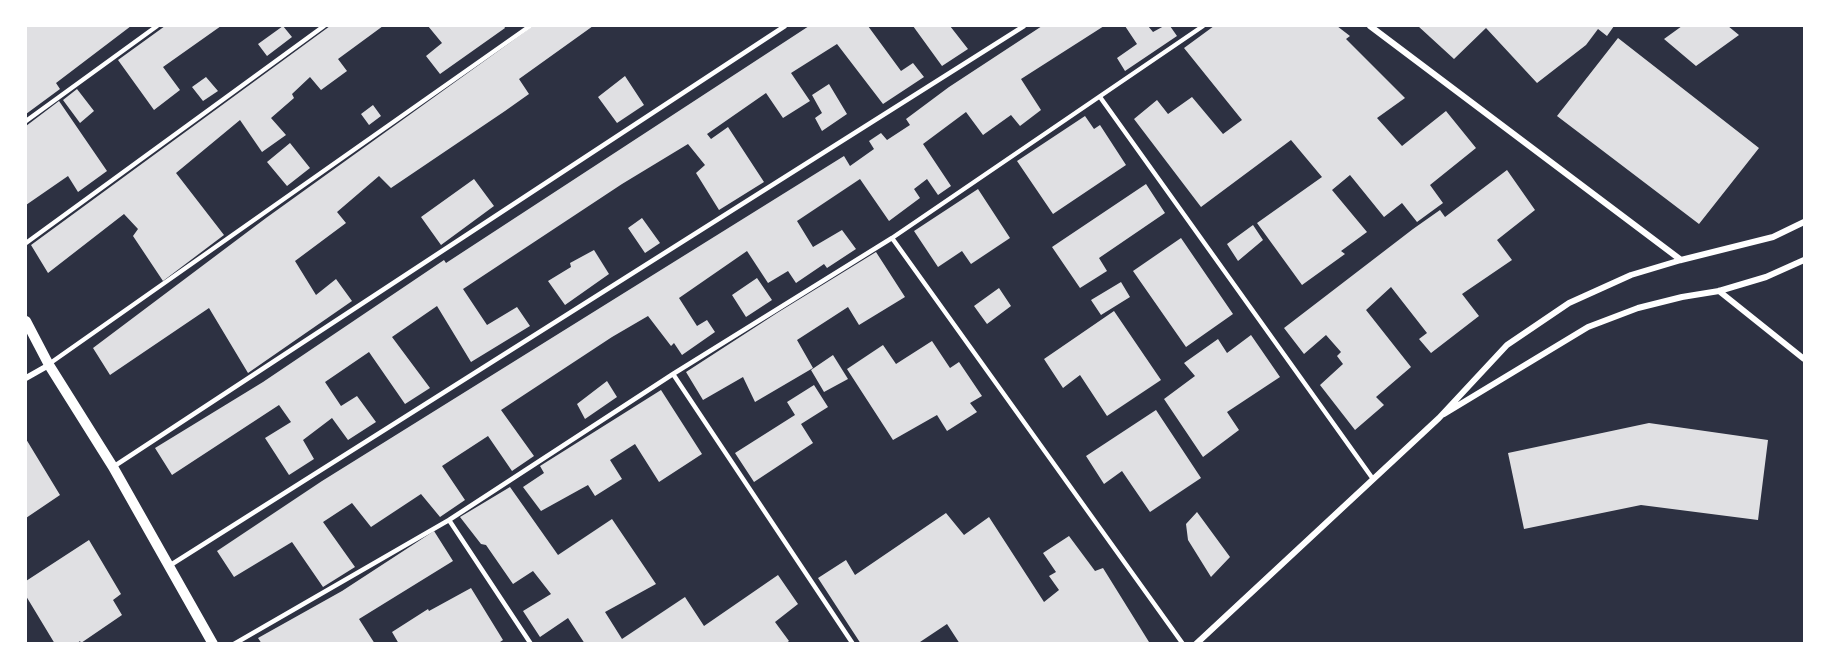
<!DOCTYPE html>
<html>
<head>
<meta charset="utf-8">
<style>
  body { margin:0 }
  #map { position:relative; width:1830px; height:669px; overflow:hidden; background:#2d3142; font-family:Roboto,sans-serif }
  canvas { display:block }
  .frame { position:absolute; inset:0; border:27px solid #fff; pointer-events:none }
</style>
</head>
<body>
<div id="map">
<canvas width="1830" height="669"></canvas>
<div class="frame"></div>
</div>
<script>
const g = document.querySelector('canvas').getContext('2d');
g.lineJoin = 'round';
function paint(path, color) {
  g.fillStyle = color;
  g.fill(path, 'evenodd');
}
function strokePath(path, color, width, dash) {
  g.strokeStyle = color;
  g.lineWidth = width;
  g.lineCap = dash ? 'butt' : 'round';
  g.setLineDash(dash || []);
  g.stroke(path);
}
paint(new Path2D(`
  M26,26H131L56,83L60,89L26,114Z
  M165,26H221L163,67L180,90L154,110L118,60Z
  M283,26L292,37L267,56L258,44Z
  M330,26H383L338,59L347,71L321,90L310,77L292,94L294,98L271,118L286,135L262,152L240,120L176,173L224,235L163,281L133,236L138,229L124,214L48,273L31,245Z
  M428,26H504L505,28L440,74L426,56L442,43Z
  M533,26H593L519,79L529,94L505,111L391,188L379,176L337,212L346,223L295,261L316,295L336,279L352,301L248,373L209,308L110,375L93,348L266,218Z
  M809,26H868L901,71L913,63L924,77L883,104L837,44L791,73L810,101L783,118L766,93L707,134L711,139L728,127L764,182L719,210L696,173L705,165L688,144L622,184L463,289L487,325L517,307L530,326L471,362L437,306L392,337L430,388L405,404L369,352L325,382L341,406L357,396L376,422L348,440L332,418L303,440L314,459L289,475L265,438L291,422L279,405L172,475L155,448L263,382L444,260L446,263Z
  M913,26H950L968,49L942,66Z
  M1042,26H1104L1021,79L1041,110L1020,126L1011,115L983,135L966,112L923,144L951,186L938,195L927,179L914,189L920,198L889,221L860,179L797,221L813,247L842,230L856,249L827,268L824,264L796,283L788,271L768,283L747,251L679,298L697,326L707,320L715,332L682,355L674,343L671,346L648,316L612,337L501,410L534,456L512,471L488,436L442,466L465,500L440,517L421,494L371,527L352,503L323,522L355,567L323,587L292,542L234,577L217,551L322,481L844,156L850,166L874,149L869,141L881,133L887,140L910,125L906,119L949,87Z
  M1125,26H1148L1153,32L1164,26H1170L1177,36L1125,71L1117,58L1137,44Z
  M1214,26H1337L1350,36L1346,39L1405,98L1377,118L1402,146L1446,111L1476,148L1430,185L1443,203L1417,222L1402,203L1384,217L1350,175L1332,190L1367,232L1341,251L1345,254L1302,285L1257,223L1322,177L1291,140L1201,207L1134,119L1157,100L1168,114L1192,97L1223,134L1242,120L1184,48Z
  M1418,26H1614L1607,36L1598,29L1586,45L1537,83L1486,28L1454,59Z
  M1682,26H1728L1739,35L1696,66L1664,39Z
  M1618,38L1759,148L1699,224L1557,116Z
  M625,76L644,105L617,123L598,97Z
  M206,77L218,91L203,101L192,87Z
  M829,84L847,114L822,131L815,118L822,113L812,95Z
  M77,89L94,111L80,123L63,100Z
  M59,101L107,171L78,192L68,176L26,205V126Z
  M373,105L381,116L369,125L361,114Z
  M1085,116L1094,129L1100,125L1126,165L1053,214L1017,161Z
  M290,143L310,168L287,186L267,162Z
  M1507,170L1535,210L1497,240L1512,260L1462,294L1479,316L1431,353L1419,339L1427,333L1391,287L1366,310L1411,367L1376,397L1384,405L1355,430L1320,385L1343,364L1337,356L1341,352L1326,335L1304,354L1284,328L1413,229L1440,210L1445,217Z
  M474,179L494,206L441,245L421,217Z
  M1146,184L1165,213L1099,258L1107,271L1080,288L1052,247Z
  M978,189L1010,238L971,264L962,251L938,267L914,231Z
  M642,218L660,243L645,253L628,228Z
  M1253,225L1263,240L1238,261L1227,244Z
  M1181,238L1233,314L1186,347L1133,271Z
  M594,250L609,274L565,305L548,281L571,267L570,263Z
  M876,252L905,297L859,325L848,307L797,340L813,368L755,402L743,377L703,400L686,372L777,313Z
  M757,278L772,300L746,317L732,295Z
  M1121,282L1130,297L1101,315L1091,300Z
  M999,288L1011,306L987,324L974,306Z
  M1114,311L1161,380L1107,416L1080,375L1063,388L1044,359Z
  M1251,335L1280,377L1227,412L1239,430L1203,457L1164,399L1195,376L1184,363L1218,339L1227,353Z
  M932,341L950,368L959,362L982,396L970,403L977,412L947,431L937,415L893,440L847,369L883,345L896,364Z
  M833,355L848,379L824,392L811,370Z
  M607,381L617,397L585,419L577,404Z
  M814,385L828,407L801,424L813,443L754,482L735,453L795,415L787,402Z
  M661,390L702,454L659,482L635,444L610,460L622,479L595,496L588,485L541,511L523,487L544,473L540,466Z
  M1156,410L1201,478L1150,512L1122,471L1104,484L1086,456Z
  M1649,423L1768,440L1758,520L1641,505L1524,529L1508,453Z
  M26,439L60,495L26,518Z
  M510,487L558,555L612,519L656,584L605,612L622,639L685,597L704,626L778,575L798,604L775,622L789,641L785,644H585L568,618L540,637L523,611L551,594L533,571L513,584L486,545L481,544L460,517Z
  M1197,512L1230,557L1211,577L1188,540L1186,524Z
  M946,513L964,535L989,517L1044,602L1059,590L1049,576L1056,572L1043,553L1069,536L1095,571L1103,568L1149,642L1147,644H960L947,624L917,644H861L818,578L846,560L855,575Z
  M434,531L453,561L359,619L375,644H262L258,638L342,591Z
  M89,540L121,594L113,600L122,615L81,643L80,641L76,644H55L26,596V581Z
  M471,588L503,640L497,644H399L392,632L428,609L429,611Z`), '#e0e0e3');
strokePath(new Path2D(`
  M1100,97L1373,479
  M26,121L157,26
  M892,238L1183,644
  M26,243L324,26
  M49,364L530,26
  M673,374L853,644
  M113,467L785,26
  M449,520L531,644
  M169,566L1024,26
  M234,644L449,520L673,374L892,238L1203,26`), '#fff', 4.5);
strokePath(new Path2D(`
  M1370,26L1681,260
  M1719,291L1804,359
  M26,378L49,365
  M1444,414L1588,327L1638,308L1682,297L1719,291L1766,277L1804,260
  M1196,644L1439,418L1507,345L1569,303L1631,275L1681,260L1773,237L1804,222`), '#fff', 6);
strokePath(new Path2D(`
  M26,321L49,365L113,467L213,644`), '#fff', 10);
</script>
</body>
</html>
